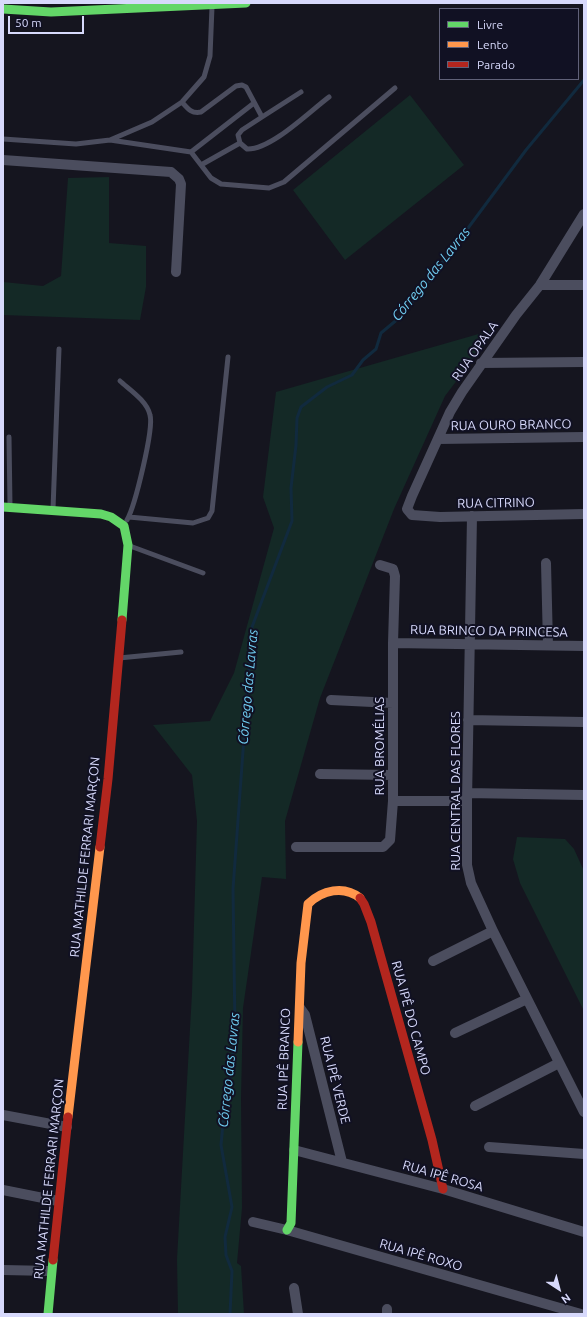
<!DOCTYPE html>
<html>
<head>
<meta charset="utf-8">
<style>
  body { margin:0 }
  #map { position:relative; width:587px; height:1317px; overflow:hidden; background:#15151f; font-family:Ubuntu,sans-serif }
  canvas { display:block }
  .frame { position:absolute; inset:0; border:4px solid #d7d9fb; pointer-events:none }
  .legend { position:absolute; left:439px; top:8px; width:140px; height:72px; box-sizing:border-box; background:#111123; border:1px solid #606179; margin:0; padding:5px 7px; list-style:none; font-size:12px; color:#d7d9fb }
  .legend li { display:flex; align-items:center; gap:8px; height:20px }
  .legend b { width:20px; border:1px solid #606179 }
  .north { position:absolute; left:539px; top:1269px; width:40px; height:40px; -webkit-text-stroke:3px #111123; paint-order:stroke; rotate:144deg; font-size:11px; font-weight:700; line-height:16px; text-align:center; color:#d7d9fb }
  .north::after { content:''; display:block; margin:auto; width:14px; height:18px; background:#d7d9fb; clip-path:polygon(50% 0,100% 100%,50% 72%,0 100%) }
  .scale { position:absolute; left:8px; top:16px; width:76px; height:18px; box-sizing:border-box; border:2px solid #d7d9fb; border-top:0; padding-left:5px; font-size:12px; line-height:14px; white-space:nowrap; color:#d7d9fb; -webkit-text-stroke:3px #111123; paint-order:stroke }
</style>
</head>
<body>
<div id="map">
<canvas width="587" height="1317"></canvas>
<div class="frame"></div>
<ul class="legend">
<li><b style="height:5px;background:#63d668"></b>Livre</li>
<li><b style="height:5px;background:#ff974d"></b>Lento</li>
<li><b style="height:5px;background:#b3261e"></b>Parado</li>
</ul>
<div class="north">N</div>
<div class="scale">50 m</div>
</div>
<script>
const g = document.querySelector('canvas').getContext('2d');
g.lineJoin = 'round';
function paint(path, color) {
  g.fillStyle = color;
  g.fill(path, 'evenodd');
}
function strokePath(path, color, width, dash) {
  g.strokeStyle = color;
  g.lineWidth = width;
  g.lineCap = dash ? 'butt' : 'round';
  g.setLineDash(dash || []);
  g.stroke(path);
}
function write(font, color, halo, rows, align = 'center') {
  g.font = font + ' Ubuntu,sans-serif';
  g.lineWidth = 4;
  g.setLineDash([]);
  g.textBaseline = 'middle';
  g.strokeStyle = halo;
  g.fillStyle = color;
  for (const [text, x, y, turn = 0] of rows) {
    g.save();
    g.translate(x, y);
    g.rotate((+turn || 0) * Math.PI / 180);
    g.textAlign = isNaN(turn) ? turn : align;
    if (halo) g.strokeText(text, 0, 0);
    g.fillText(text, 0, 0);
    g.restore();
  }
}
paint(new Path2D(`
  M410,95L464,165L345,260L293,190Z
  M109,177V243L146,246V287L140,320L3,315V282L43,286L61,276L68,178Z
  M496,329L445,396L394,509L320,698L285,821L286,879L262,877L243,1008L241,1098L242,1208L237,1263L241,1266L244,1314H178L177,1259L192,993L197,821L192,775L153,725L210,721L234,673L274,528L263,497L276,392Z
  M517,837L565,839L574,849L584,871V1011L520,883L513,859Z`), '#142926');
strokePath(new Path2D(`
  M230,1314L232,1271L226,1255L225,1237L232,1207L221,1145L224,1113L231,1074L235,1031L233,889L252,627L292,521L291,488L296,445L297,418L301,407L327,387L352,375L363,360L376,349L381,333L399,318L422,290L526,150L584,80`), '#112a3e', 3);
strokePath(new Path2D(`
  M182,102C188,109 192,114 201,112L236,86L242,85L246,87L262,117L242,130L238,135L240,143L247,149C271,150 309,112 329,97
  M262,117L301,92
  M3,139L76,144L110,140L152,122L182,102L204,77L210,56L212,7
  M110,140L191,152L211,178L221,184L269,188L284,182L395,88
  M191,152L254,103
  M201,165L240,143
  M120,381C130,390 147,401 150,415C154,429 135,506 127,520
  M9,437L10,506
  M53,509L59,349
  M129,517L193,523L208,518L212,511L228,357
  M130,546L203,573
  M119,658L181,652`), '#4b4d5e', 5);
strokePath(new Path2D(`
  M3,160L171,172L179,179L181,184L176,272
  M584,214L540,285L516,315L462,392L450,412L412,496L407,509L412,515L440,517L584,514
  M540,285H584
  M481,363L584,362
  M438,439L584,437
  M472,516L467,801V865L471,883L493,931L584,1112
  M546,563L548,645
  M393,643L584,646
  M331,700L393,703
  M468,720L584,722
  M320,774L393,775
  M467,793L584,795
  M393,801H467
  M296,847H383L390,840L393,801V643L395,576L393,569L380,565
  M433,961L493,931
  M300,1008L305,1015L342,1162
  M455,1033L527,999
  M475,1106L559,1063
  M3,1115L67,1127
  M489,1147L584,1154
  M294,1150L443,1189L584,1232
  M3,1190L58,1201
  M253,1222L287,1230L581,1314
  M3,1270L51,1271
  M294,1288L298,1314
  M387,1309V1314`), '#4b4d5e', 10);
strokePath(new Path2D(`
  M3,9L51,12L246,3
  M3,507L101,514L111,517L124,526L128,545L122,620
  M287,1230L291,1223L298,1042
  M48,1314L53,1260`), '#63d668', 9);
strokePath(new Path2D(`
  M298,1042L301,963L308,904C322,890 344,885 360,898
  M68,1117L100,847`), '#ff974d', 9);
strokePath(new Path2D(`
  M100,847L108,779L122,620
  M360,898L364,904L371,922L432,1140L443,1189
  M53,1260L68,1117`), '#b3261e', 9);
write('13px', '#d7d9fb', '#111123', [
  ["RUA OPALA",475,351,-55],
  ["RUA OURO BRANCO",511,425,-1],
  ["RUA CITRINO",496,503,-1],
  ["RUA BRINCO DA PRINCESA",489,631,1],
  ["RUA BROMÉLIAS",380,746,-90],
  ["RUA CENTRAL DAS FLORES",456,791,-90],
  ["RUA MATHILDE FERRARI MARÇON",85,857,-84],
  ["RUA IPÊ DO CAMPO",411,1018,75],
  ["RUA IPÊ BRANCO",284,1059,-88],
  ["RUA IPÊ VERDE",335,1080,76],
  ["RUA IPÊ ROSA",443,1176,16],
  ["RUA MATHILDE FERRARI MARÇON",49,1179,-84],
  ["RUA IPÊ ROXO",421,1255,16]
]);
write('italic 14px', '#6fccf0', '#111123', [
  ["Córrego das Lavras",431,274,-51],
  ["Córrego das Lavras",248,687,-85],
  ["Córrego das Lavras",229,1070,-84]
]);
</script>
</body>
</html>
